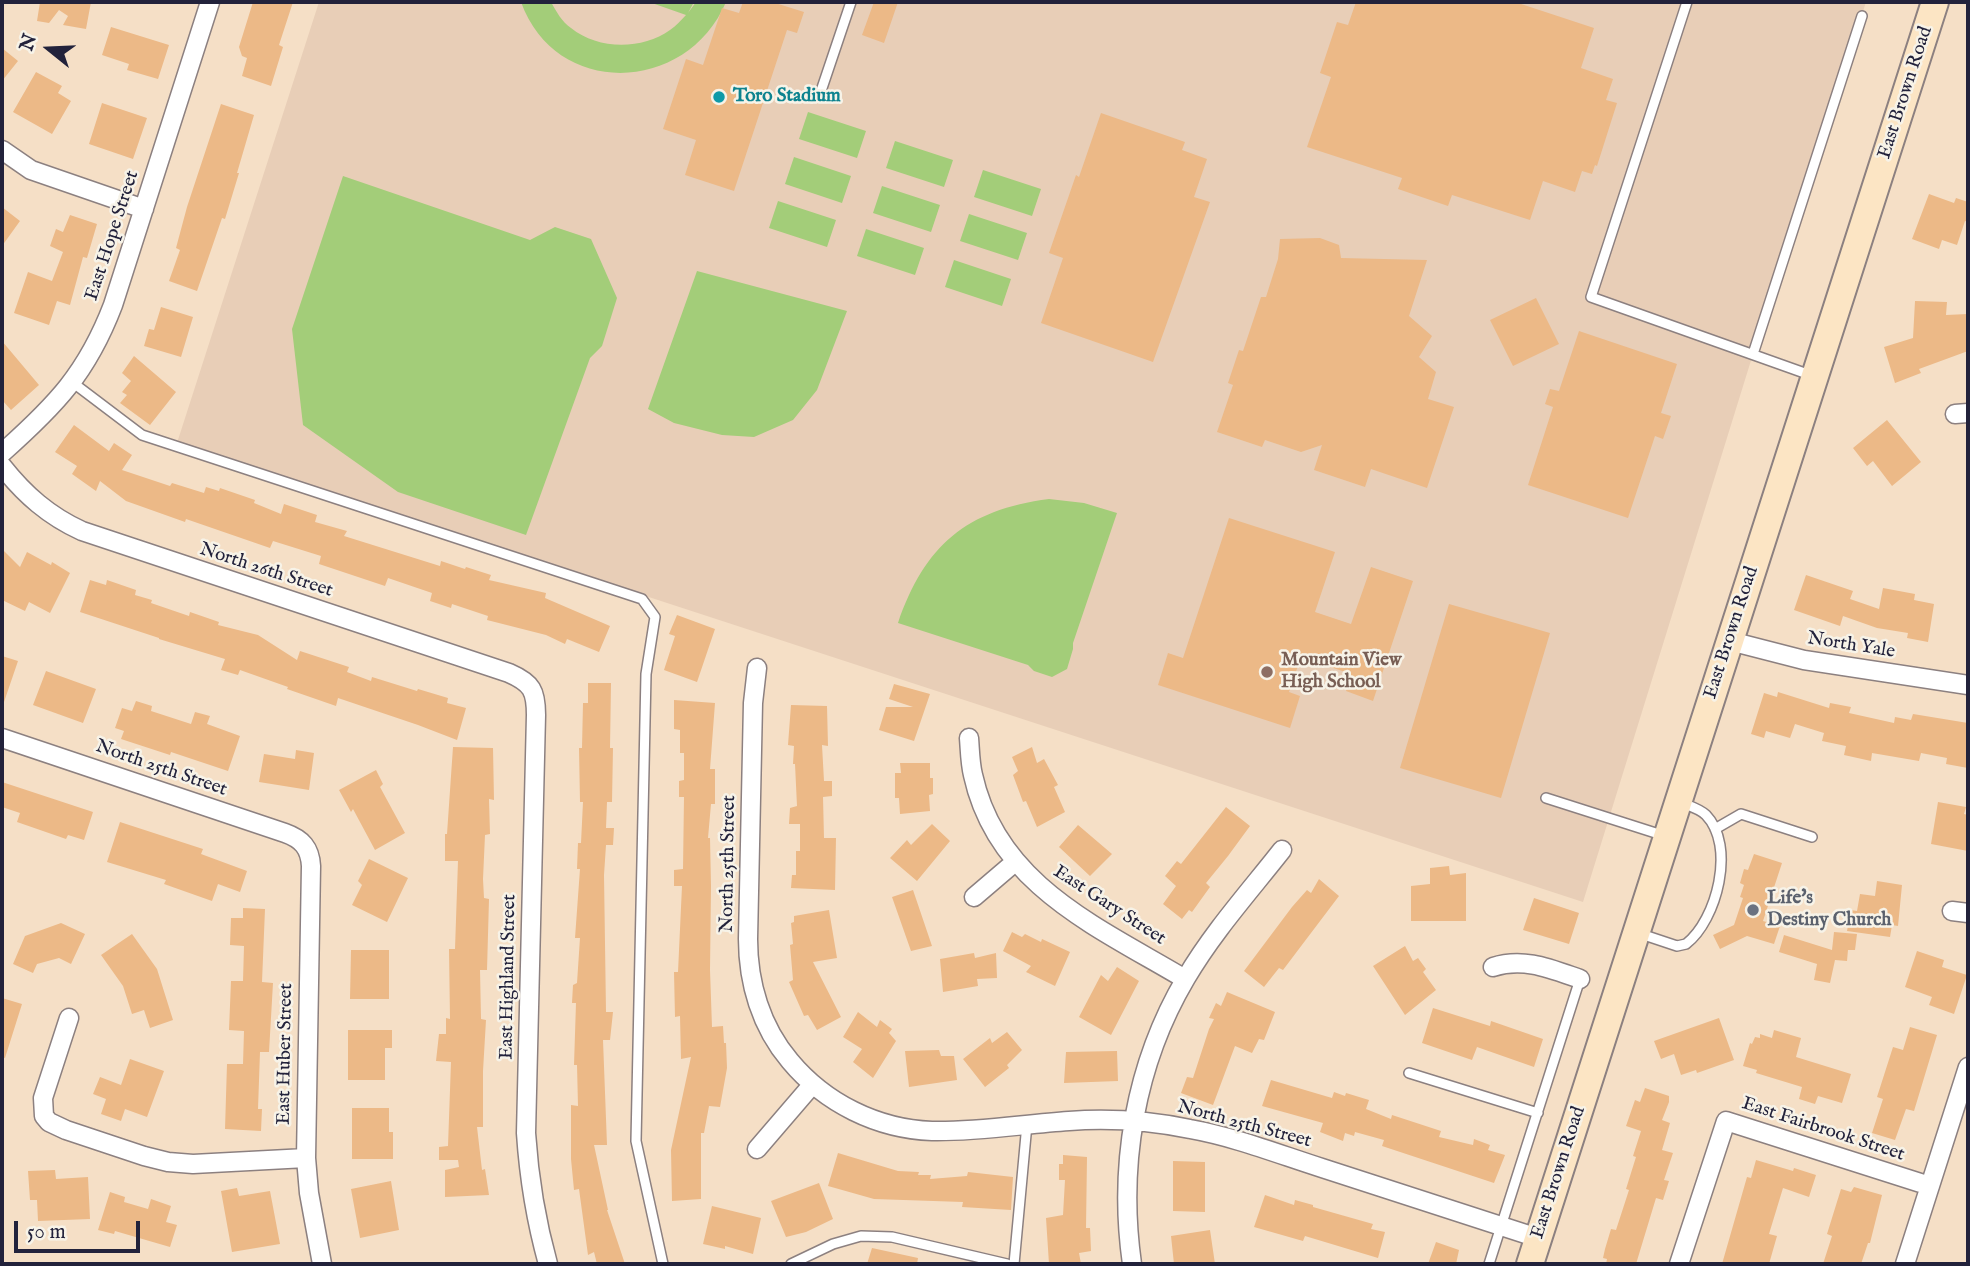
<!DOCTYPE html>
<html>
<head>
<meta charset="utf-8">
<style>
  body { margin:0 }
  #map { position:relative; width:1970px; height:1266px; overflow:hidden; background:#f5dfc6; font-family:"IM FELL English",serif }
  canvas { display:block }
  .frame { position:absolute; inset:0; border:4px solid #22223b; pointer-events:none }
  .north { position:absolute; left:14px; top:14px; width:70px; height:70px; -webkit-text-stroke:5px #f7f3e8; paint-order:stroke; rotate:288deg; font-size:19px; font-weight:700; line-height:28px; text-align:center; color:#22223b }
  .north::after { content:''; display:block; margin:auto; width:24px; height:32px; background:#22223b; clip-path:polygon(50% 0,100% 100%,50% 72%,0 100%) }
  .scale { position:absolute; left:14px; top:1221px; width:126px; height:32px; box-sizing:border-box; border:4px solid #22223b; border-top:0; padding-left:9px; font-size:21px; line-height:24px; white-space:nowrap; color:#22223b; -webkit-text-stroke:5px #f7f3e8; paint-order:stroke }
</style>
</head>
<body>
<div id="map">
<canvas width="1970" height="1266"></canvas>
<div class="frame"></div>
<div class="north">N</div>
<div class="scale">50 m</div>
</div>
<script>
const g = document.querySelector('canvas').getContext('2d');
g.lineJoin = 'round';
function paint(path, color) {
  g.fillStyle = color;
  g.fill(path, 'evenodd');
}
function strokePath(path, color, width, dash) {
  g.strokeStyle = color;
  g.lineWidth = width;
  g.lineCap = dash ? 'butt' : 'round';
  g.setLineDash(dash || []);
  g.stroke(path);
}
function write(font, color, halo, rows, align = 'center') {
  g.font = font + ' "IM FELL English",serif';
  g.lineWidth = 5;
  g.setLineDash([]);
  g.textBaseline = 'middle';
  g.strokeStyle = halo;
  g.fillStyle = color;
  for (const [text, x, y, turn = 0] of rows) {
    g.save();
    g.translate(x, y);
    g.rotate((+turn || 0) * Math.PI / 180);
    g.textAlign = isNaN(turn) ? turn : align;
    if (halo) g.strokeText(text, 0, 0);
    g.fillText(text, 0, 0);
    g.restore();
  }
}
paint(new Path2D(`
  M319,2H1866L1753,354L1583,902L177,443Z`), '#e8ceb7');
paint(new Path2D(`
  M521,2H551C556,11 562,22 571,28C598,50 642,50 670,30C676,26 681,20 686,15L649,2H694L688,13L696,2H726C687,94 556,99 521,2Z
  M808,112L866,131L857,158L799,139Z
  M895,141L953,160L944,187L886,168Z
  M794,157L851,176L842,203L785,184Z
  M983,170L1041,189L1032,216L974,197Z
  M343,176L530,240L555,227L591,239L617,298L602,346L590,358L526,535L398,492L303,425L292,329Z
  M882,186L940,205L931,232L873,213Z
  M778,201L836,220L827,247L769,228Z
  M969,214L1027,233L1018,260L960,241Z
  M866,229L924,248L915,275L857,256Z
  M954,260L1011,279L1002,306L945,287Z
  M697,271L847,311L817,390L793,420L754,437L722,435L674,423L648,409Z
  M1049,499L1084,503L1117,513L1073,643V649L1067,669L1052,677L1034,671L1028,665L898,623C925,545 966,510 1049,499Z`), '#a3cd79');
paint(new Path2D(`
  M40,2H91L86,29L63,25L68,16L59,10L49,23L37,21Z
  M253,2H293L279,45L283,47L271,86L242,76L247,58L242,56L239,47Z
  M743,2H772L804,12L797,33L787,30L734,191L685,175L696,140L663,129L686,59L703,65L722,8L739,13Z
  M874,2H898L884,43L862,35Z
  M1356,2H1515L1594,28L1581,68L1613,79L1606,100L1617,103L1597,166L1595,165L1592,174L1582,171L1575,192L1543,181L1530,220L1452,195L1448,206L1398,189L1402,178L1307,147L1331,77L1320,73L1337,22L1348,25Z
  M111,27L169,45L158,79L127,70L129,64L102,55Z
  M2,48L18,61L2,81Z
  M36,72L62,86L58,93L71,101L52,134L13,112Z
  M102,103L147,118L133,159L89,144Z
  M221,104L254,115L237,173H239L225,219L222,218L197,291L169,281L180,250L176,248L187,207Z
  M1101,113L1185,142L1182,150L1207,159L1194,197L1210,202L1153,362L1041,323L1063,258L1049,253L1076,175L1079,177Z
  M1929,194L1954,203L1956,198L1968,202V222L1965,221L1957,245L1942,240L1939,249L1912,239Z
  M2,207L20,221L2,246Z
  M70,215L97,224L87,258L83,257L70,305L57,301L49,325L14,313L28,272L52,281L63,252L50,246L56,229L63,232Z
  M1320,238L1339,245L1341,258L1427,260L1409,316L1432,336L1419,357L1436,372L1428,399L1454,407L1427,488L1371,469L1365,487L1314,470L1322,445L1301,452L1265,440L1262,447L1217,432L1233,385L1228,383L1239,350L1243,351L1261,297H1266L1278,259L1280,239Z
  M1536,298L1559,344L1513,366L1490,320Z
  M1915,301L1947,302L1946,315L1968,314V351L1919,369L1921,373L1895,383L1884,347L1913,338Z
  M161,307L193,317L181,357L144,346L149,329L154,330Z
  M1579,331L1677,364L1661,413L1671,416L1663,439L1655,436L1628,518L1528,485L1553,407L1545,404L1550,389L1559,391Z
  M2,341L39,385L11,410L2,400Z
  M134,356L176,392L150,425L120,403L127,395L122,392L131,381L122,373Z
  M1887,420L1921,462L1892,486L1873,461L1867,466L1853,448Z
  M74,425L109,451L114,443L132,455L122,470L170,486L172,483L204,493L206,487L219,491L220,488L255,500L254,503L281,514L284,504L317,515L315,522L347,531L344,536L440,566L441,561L465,569L466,567L491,575L489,580L546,593L545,598L610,626L599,652L567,639L565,644L546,635L487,620L488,616L452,604L451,608L430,601L432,593L388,578L385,586L319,564L321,556L273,541L270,548L186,519L185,522L126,501L100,481L96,491L72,474L77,466L55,452Z
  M1229,518L1335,552L1315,612L1351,624L1371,567L1413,581L1373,701L1346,691L1351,674L1301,657L1289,692L1300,696L1290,728L1158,685L1168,653L1183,658Z
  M2,549L20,567L27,552L51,565L52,562L70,573L50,613L29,602L25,611L2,600Z
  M1806,575L1853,591L1850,599L1879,609L1883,588L1915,594L1914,600L1934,604L1928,642L1907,638L1908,633L1877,628L1843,616L1840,626L1794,610Z
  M90,580L106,585L107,580L136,590L135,595L152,600L151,603L189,616L190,612L219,622L218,625L258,635L297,660L300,651L349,667L347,672L371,681L372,677L417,691L418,689L448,698L447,703L466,708L457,740L418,725L338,698L336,706L287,689L288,687L240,670L238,675L221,670L225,659L159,639V638L80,612Z
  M1449,604L1550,633L1501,798L1400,768Z
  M677,615L715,629L697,682L664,670L675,636L669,634Z
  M2,656L18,661L4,702L2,701Z
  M46,671L96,689L83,723L33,705Z
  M588,683H611L610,748H613L612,802H607L606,828H614L613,845H606L604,875L606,1012H613L610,1040H603L607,1145H594L608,1210H607L625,1264H597L594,1252L588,1255L579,1189L574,1190L571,1159V1105L578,1106L577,1065H574L576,1003H572L573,985L577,983L580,938H575L580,869H577L578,843H581L583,802H580L579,748H582L583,703H588Z
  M894,684L930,694L914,741L879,730L886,707H913L889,699Z
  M1778,692L1829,708L1830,703L1851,707L1849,713L1894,723L1895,717L1911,720L1913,714L1968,723V768L1946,764L1947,758L1921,753L1919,761L1872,753L1871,761L1844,755L1846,746L1822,741L1824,733L1795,724L1790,738L1766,731L1764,738L1751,734L1764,693L1777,697Z
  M674,700L715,703L710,769H715V804H711L708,838H710L711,886L710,970L712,1027L723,1026L724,1043H726L727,1068L720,1107L709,1106L704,1133H701V1199L672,1201L671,1150L691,1057L681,1059L680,1016L675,1017L674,972H678L682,886H674V870L683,869L684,797H679V781L684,780V753H680V730L674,729Z
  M136,701L152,706L151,711L191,724L195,712L210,716L207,724L240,736L228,771L171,752L170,755L121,739L124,731L115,728L122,708L132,711Z
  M791,705L827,706L828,746L822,745L824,781H832V796L823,797L824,838H836L835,890L791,888L792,875H796V851H800V824H789L790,808L797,806L795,764H793L794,746L788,745Z
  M453,747L493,748L494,800L489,799L490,834L485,835L483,879L484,898L489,899L487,970H480L481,1019L486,1020L483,1071V1127H477L482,1170L485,1169L489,1195L445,1197V1170L459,1167L458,1160H439V1147L448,1146L451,1062L436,1061L439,1034H446V1018L450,1019L449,949H455L458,861H445V834H447Z
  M1032,747L1037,763L1044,759L1058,785L1054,787L1065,812L1037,827L1026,801L1023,802L1013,775L1018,771L1012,757Z
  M296,750L314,753L309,790L259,782L264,754L295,759Z
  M900,763H930V778H933V794L929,795L930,811L900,814L899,798H895V773H901Z
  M376,770L383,784L380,787L405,833L375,850L353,809L351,812L339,790Z
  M2,782L93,812L84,840L68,835L66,839L17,822L20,813L2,807Z
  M1938,802L1966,807L1964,814L1968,815V851L1931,844Z
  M1226,807L1250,826L1228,856L1206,883L1210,887L1192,912L1189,910L1182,919L1163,904L1176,886L1165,876L1177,861L1181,864Z
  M120,822L203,849L201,854L247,871L240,892L218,884L212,901L164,884L166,880L107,862Z
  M932,824L950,841L917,881L890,858L907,840L911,845Z
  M1078,825L1112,854L1090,876L1059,847Z
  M1754,854L1782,863L1763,921L1780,926L1774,944L1747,936L1720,949L1713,935L1734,925L1743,898L1740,897L1744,885L1740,883L1744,869L1748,870Z
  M369,859L408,878L387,922L352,905L362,885L358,881Z
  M1449,866L1450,875L1466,873V921H1411V886L1430,884V868Z
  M1319,879L1339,896L1283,970L1279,968L1264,987L1244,971L1292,907L1307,890L1311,893Z
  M1877,881L1902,885L1898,926L1892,925L1890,937L1847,931L1851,910L1857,911L1860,894L1875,896Z
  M913,890L932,946L911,951L892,897Z
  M1534,898L1579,913L1569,944L1523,930Z
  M243,908L265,909L262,982L273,983L269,1052H260L258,1109H262L261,1131L225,1129L227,1064H243L244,1031L229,1030L231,981H243L244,946L230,945L231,918H243Z
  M829,910L837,958L813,962L841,1017L817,1030L808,1015L804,1016L789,982L793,980L790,945L793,944L791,923L794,922V916Z
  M61,923L85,934L71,964L59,958L37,964L33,973L13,964L25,936Z
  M1012,932L1022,937L1025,934L1041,942L1042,939L1070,952L1055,986L1026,972L1031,966L1003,951Z
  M1834,932L1857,934L1855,950H1848L1847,961L1835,960L1830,983L1814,980L1817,964L1779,952L1784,935L1832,950Z
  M132,934L157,969L173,1020L150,1028L144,1010L132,1014L123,986L101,955Z
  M1405,946L1413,961L1418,958L1426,969L1423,972L1436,990L1405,1015L1373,966Z
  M351,950H389V999H350Z
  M1917,951L1944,960L1942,967L1967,975L1954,1014L1929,1005L1932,997L1905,987Z
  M974,953L975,958L996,953L997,978L977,979L978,986L943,992L940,959Z
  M1117,967L1139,981L1111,1035L1079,1017L1101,975L1108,981Z
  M1227,992L1275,1012L1264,1040L1259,1039L1252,1053L1235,1046L1213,1105L1181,1093L1187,1077L1193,1078L1209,1029L1214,1019L1209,1018L1216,1003L1221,1006Z
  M2,998L22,1004L5,1058L2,1057Z
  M1433,1008L1490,1026L1491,1021L1543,1039L1534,1067L1477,1047L1472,1060L1422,1043Z
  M858,1012L877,1027L880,1020L892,1029L889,1033L896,1041L873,1078L853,1062L862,1049L843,1037Z
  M1719,1018L1734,1060L1697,1073L1696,1070L1681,1075L1674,1054L1661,1059L1654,1041Z
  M1910,1027L1937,1035L1914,1111L1906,1109L1895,1140L1872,1133L1883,1099L1877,1097L1893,1047L1903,1050Z
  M348,1030H392V1048H385V1080H348Z
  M1774,1030L1801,1038L1796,1057L1851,1074L1842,1103L1818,1096L1815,1104L1799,1099L1802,1087L1756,1073L1757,1070L1743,1066L1750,1043L1752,1044L1755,1037L1760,1038V1034L1772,1038Z
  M1007,1032L1022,1050L1007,1065L1009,1068L985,1087L963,1059L990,1038L992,1043Z
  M939,1050L941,1056H954L957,1080L909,1087L905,1051Z
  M1117,1051L1118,1081L1064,1083L1066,1052Z
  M130,1059L164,1071L147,1117L125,1109L121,1121L101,1114L106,1099L93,1094L100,1077L121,1085Z
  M1271,1080L1332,1098L1334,1092L1345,1096L1346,1093L1369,1100L1366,1109L1391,1119L1392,1115L1441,1131L1439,1137L1473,1145L1474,1139L1490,1145L1488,1150L1505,1155L1494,1183L1382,1146L1384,1140L1355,1132L1354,1136L1345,1133L1343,1141L1320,1132L1323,1123L1262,1106Z
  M1645,1088L1669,1096V1102L1662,1120L1670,1123L1662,1150L1673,1153L1664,1180L1669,1181L1663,1200L1656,1198L1636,1264H1606L1607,1259L1603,1258L1605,1249L1611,1229L1616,1230L1629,1190L1626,1189L1636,1157L1633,1156L1641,1131L1626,1126L1635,1100L1640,1102Z
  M352,1108H389V1132H393V1159H352Z
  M838,1153L898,1171L919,1172L918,1175H931L930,1179L967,1176L968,1172L1013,1177L1011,1210L962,1207L963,1202L874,1199L828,1186Z
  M1063,1155L1087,1157L1086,1228H1090L1091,1251L1079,1253L1081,1264H1049L1046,1218L1063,1215L1065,1180H1059V1164H1063Z
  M1756,1160L1793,1171L1794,1168L1816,1175L1809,1197L1783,1188L1769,1234L1777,1236L1769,1264H1722L1747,1177L1751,1178Z
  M1173,1161L1205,1162V1212L1173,1211Z
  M55,1170L56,1179L88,1177L90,1219L38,1221L37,1200H30L28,1171Z
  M391,1181L399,1230L360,1238L351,1189Z
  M819,1183L833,1219L806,1232L786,1237L771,1201Z
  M1854,1187L1882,1195L1870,1243H1868L1861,1264H1823L1832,1236L1827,1234L1841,1189L1851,1192Z
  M237,1188L239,1196L270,1191L280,1244L232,1252L221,1191Z
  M110,1192L125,1197L124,1202L148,1209L151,1199L171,1206L166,1222L177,1225L170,1247L115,1231L114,1234L98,1230Z
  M1265,1195L1294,1205L1295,1200L1313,1205V1207L1373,1224L1371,1229L1385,1232L1378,1258L1305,1236L1303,1241L1254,1227Z
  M712,1206L761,1218L753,1254L725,1246V1249L703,1244Z
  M1210,1230L1215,1264H1174L1171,1236Z
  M1436,1242L1459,1250L1456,1264H1428Z
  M872,1248L918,1258L917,1264H867Z`), '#ecb987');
const service = new Path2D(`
  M1687,2L1591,297L1813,376
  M821,91L851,2
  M1753,354L1862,16
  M72,382L142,435L642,599L655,617L646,674L636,1141L663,1264
  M1546,798L1665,836
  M1715,829L1741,814L1812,837
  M1638,933L1677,946L1686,944C1717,920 1736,846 1706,815C1700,809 1690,806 1682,803
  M1409,1073L1538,1113
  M791,1264L833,1244L861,1236L892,1237L1007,1264
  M1014,1264L1027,1124
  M1489,1264L1580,979`);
const minor = new Path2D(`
  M2,150L31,170L144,209
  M1955,414L1968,413
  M2,453C56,405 87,373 113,305L210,2
  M2,466C25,495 49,516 82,531L509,673C532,683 536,691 536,715L526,1133C529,1178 536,1221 548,1264
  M1730,641L1804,660L1968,685
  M757,668L753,703L748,939C748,983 761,1027 790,1061C825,1103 877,1129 932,1131C977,1132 1024,1124 1069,1121C1110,1118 1151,1121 1190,1129C1235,1137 1278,1154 1322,1168C1394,1191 1466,1214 1538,1238
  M2,738L285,833C302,839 310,848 311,866L306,1158L309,1193L322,1264
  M969,738C970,750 970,763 973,775C997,885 1098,927 1185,979
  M974,897L1015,862
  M1952,911L1968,913
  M1493,967C1524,957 1551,969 1580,979
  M69,1018L43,1098L44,1116L49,1122L66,1130L144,1156L168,1162L193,1164L306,1158
  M757,1149L812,1085
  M1132,1264C1118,1166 1135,1064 1186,978C1213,932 1249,892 1282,850
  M1679,1264L1726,1121L1930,1186
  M1905,1264L1968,1067`);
const secondary = new Path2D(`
  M1530,1264L1935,2`);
strokePath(service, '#8c8080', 12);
strokePath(minor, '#8c8080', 21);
strokePath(secondary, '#8c8080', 30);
strokePath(service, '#fff', 9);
strokePath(minor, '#fff', 18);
strokePath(secondary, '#fce5c4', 26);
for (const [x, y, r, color] of [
  [719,97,7,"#0f9aa8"],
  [1267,672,7,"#8d6e63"],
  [1753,910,7,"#6b7280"]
]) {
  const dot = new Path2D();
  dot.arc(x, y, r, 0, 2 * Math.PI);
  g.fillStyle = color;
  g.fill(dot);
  strokePath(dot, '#f7f3e8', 2.5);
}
write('19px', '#22223b', '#f7f3e8', [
  ["East Brown Road",1906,93,-72],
  ["East Hope Street",113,236,-72],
  ["North 26th Street",266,571,18],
  ["East Brown Road",1732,633,-72],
  ["North Yale",1851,646,9],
  ["North 25th Street",161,769,19],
  ["North 25th Street",729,864,-89],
  ["East Gary Street",1109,906,33],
  ["East Highland Street",509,977,-89],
  ["East Huber Street",286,1054,-89],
  ["North 25th Street",1244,1125,15],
  ["East Fairbrook Street",1823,1130,18],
  ["East Brown Road",1559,1173,-72]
]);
write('bold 19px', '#0d838f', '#f7f3e8', [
  ["Toro Stadium",733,97]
], 'left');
write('bold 19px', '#785e54', '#f7f3e8', [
  ["Mountain View",1281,661],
  ["High School",1281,683]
], 'left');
write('bold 19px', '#5b616d', '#f7f3e8', [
  ["Life's",1767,899],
  ["Destiny Church",1767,921]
], 'left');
</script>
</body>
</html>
